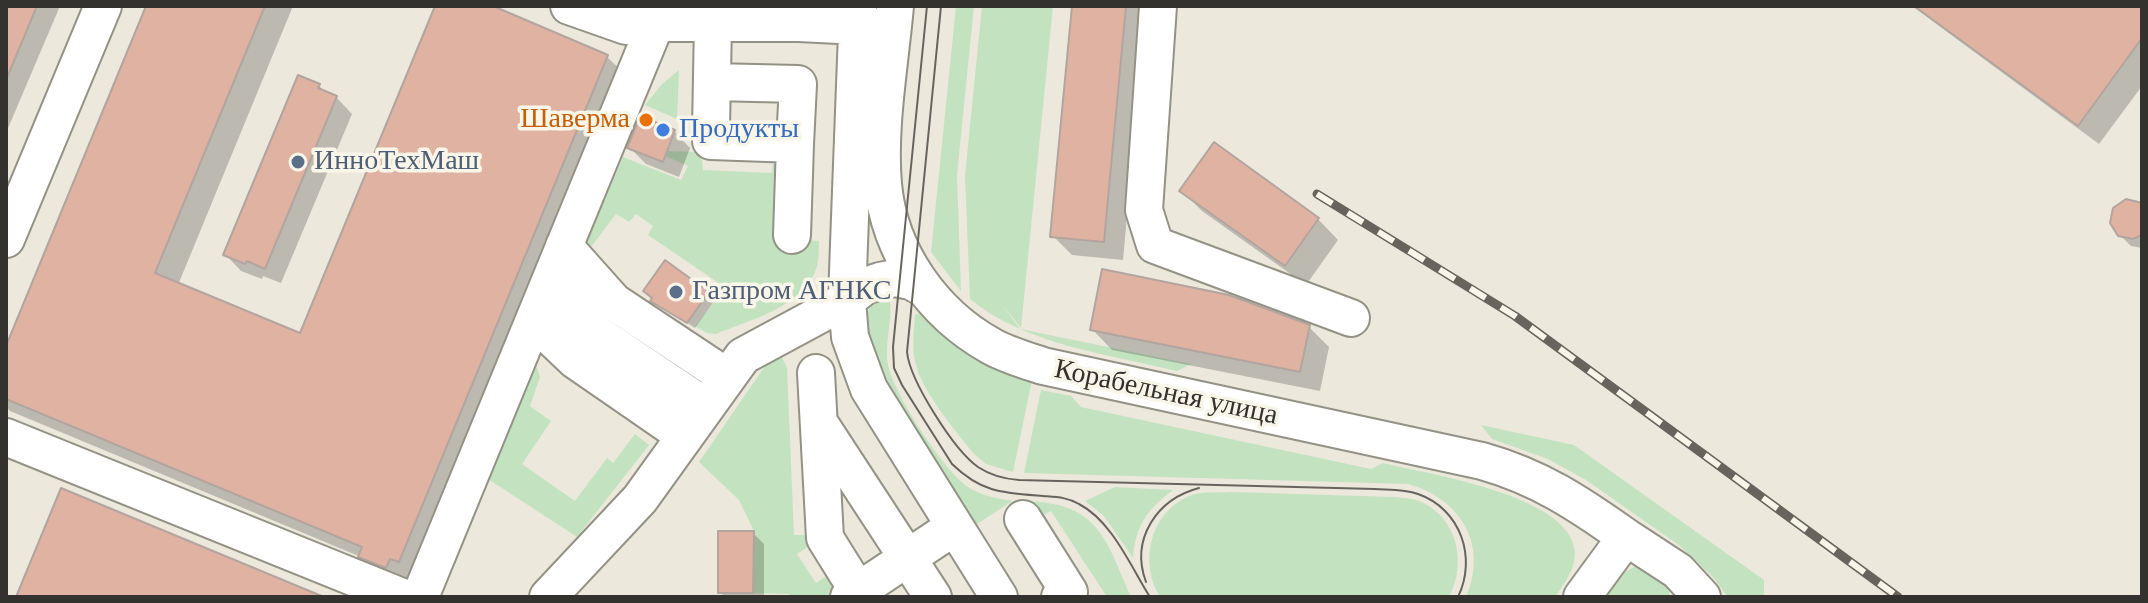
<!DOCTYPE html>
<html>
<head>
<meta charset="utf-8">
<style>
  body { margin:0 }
  #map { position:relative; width:2148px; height:603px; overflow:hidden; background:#ece8dc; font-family:Georgia,serif }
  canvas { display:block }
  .frame { position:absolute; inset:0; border:8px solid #34322e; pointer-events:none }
</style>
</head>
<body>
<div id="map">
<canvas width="2148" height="603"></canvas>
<div class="frame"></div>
</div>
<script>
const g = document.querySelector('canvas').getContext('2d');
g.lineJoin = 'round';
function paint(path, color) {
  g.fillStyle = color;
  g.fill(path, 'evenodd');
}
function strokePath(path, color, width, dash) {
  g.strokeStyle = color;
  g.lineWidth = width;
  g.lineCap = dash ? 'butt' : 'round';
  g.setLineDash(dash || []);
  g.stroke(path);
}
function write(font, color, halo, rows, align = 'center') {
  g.font = font + ' Georgia,serif';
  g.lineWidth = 7;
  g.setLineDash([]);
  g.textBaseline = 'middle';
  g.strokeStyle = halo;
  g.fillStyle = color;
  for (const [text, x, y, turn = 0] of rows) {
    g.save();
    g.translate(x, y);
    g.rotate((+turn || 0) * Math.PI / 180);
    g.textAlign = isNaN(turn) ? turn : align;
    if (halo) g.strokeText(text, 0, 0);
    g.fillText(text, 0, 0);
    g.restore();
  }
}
paint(new Path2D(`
  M956,6H974L957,175L961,291L931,252Z
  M982,6H1053L1021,328L1003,306L1020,329L1191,364L1177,371C1108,354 1026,345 970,299L965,176Z
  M679,70L677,119L645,105L662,84Z
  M667,151L701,152L703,170L772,173L773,157L777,155V239L819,241C819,248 819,258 817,266C806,306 750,320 716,334L707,333L695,326L726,288L648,235L653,226L636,214L629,222L616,214L588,251L584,248L623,157L681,180L688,166L665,156Z
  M889,296C894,318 884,342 888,365C894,394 941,466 965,485C979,495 995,498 1012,501L971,528C946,486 862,363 866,320C867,306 877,299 889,296Z
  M922,312L1032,380L1013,472L986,464L974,454C957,433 922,391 916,365C911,349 914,332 915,315Z
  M781,355L787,368L794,535H809L812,544L797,554L816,583L828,575L834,578L833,592L825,597H790L789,594L753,593L754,531L739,500L699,462L763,369L770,361Z
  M535,361L540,377L530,406L551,421L522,464L575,501L607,458L613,463L635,434L649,445L577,537L488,479Z
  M1041,390L1071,396L1081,407L1371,469L1383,463C1427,474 1573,495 1575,553C1575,570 1564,584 1555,597H1466C1489,545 1460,498 1408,484L1024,473Z
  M1481,425L1574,445L1764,580V597H1728L1713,577L1680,546L1586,480L1548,459L1492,439Z
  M1115,487L1173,490C1147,510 1136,524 1133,558L1104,516L1085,501Z
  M1232,492L1395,497C1402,498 1412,498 1419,501C1458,517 1467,563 1449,597H1160C1139,563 1149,514 1189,496C1200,491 1220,493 1232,492Z
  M1023,501C1098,502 1105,537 1131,597H1107L1051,511L1038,518L1034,517Z
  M1636,566L1646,567L1670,584L1669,597H1602L1617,576Z`), '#c3e3c0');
paint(new Path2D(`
  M6,6H60L6,133Z
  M149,6H293L178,285L301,335L437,6H488L607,57L628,77L407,587L381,576L361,557L10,411L6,407V351Z
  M1075,6H1146L1123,260L1072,255L1053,236Z
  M1912,6H2142V86L2099,144Z
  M319,86L326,93L336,97L352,114L281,283L263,276L262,279L241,271L225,254Z
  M674,131L690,148L679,177L646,164L630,148Z
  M1182,191L1318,219L1338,240L1306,285L1202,211Z
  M2142,207V248L2131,246L2120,235Z
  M708,293L715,300L695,328L653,300Z
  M1309,327L1329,347L1320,391L1112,350L1092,329Z
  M753,533L764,544V597H725L720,592Z`), '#0003');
const building = new Path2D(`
  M6,6H37L6,80Z
  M146,6H265L155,273L300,333L435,6H493L608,55L399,562L390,559L386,568L358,557L362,547L6,399V346Z
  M1072,6H1126L1104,242L1050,237Z
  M1914,6H2142V38L2078,126Z
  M298,75L320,84L318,88L337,96L265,269L247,261L245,264L223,255Z
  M640,116L675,130L663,162L627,148Z
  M1214,142L1319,218L1285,266L1179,191Z
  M2126,199L2142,203V235L2133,239L2118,236L2110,223L2113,208Z
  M665,260L709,292L687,323L650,301L652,298L643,291Z
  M1102,269L1229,295L1310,325L1300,372L1090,330Z
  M61,488L324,597H16Z
  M718,531H754L753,593H718Z`);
paint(building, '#e0b2a1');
strokePath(building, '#b2a5a0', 2);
const minor = new Path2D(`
  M569,6L626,26L656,23H799L879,27
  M858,6L849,244L847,300L850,337L869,389L999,597
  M895,6C890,63 878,127 883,184C889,252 932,313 991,346C1007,355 1025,360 1043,366L1482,461C1539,477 1578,503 1626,537L1582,597
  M1158,6L1144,210L1155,245L1351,318
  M712,82L798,84L795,144L711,141V129L713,23
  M792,235L795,144
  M6,239L103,6
  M564,246L614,302L727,377
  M549,283L594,332L706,407
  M534,321L575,360L685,436
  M816,373L825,538L858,591
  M820,424L933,597
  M6,437L402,597
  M1023,519L1069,592L1060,597
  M1626,537L1678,571L1702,597
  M420,597L656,23
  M548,597L640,499L743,356L847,300L865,286L880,281L895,278L911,281L925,289
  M849,597L954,527`);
strokePath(minor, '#949185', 40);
strokePath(minor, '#fff', 36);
strokePath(new Path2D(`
  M927,6L893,347L894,368L902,385L952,464C982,493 1003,493 1043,496C1056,497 1067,497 1079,504C1112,521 1131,567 1150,597
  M941,6L907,352C910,381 954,450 978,467C990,475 1004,479 1019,480L1375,489C1389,490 1404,489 1418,494C1461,509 1477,558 1458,597
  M1146,582C1130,539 1157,499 1199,488`), '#67645e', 2);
const rail = new Path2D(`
  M1317,194L1515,316L1898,597`);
strokePath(rail, '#67645e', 9);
strokePath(rail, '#f9f6e9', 6, [18]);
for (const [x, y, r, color] of [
  [646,120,8,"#e8710a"],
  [663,130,8,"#3f7fe0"],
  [298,162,8,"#5c6f8a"],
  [676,292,8,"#5c6f8a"]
]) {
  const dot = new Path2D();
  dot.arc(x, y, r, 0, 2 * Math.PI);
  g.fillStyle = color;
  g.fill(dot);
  strokePath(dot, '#f9f6e9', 3);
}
write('28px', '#c56008', '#f9f6e9', [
  ["Шаверма",630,120]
], 'right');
write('28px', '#366cbe', '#f9f6e9', [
  ["Продукты",679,130]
], 'left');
write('28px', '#4e5e75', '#f9f6e9', [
  ["ИнноТехМаш",314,162],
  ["Газпром АГНКС",692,292]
], 'left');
write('28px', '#34322e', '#f9f6e9', [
  ["Корабельная улица",1166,393,12]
]);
</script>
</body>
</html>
